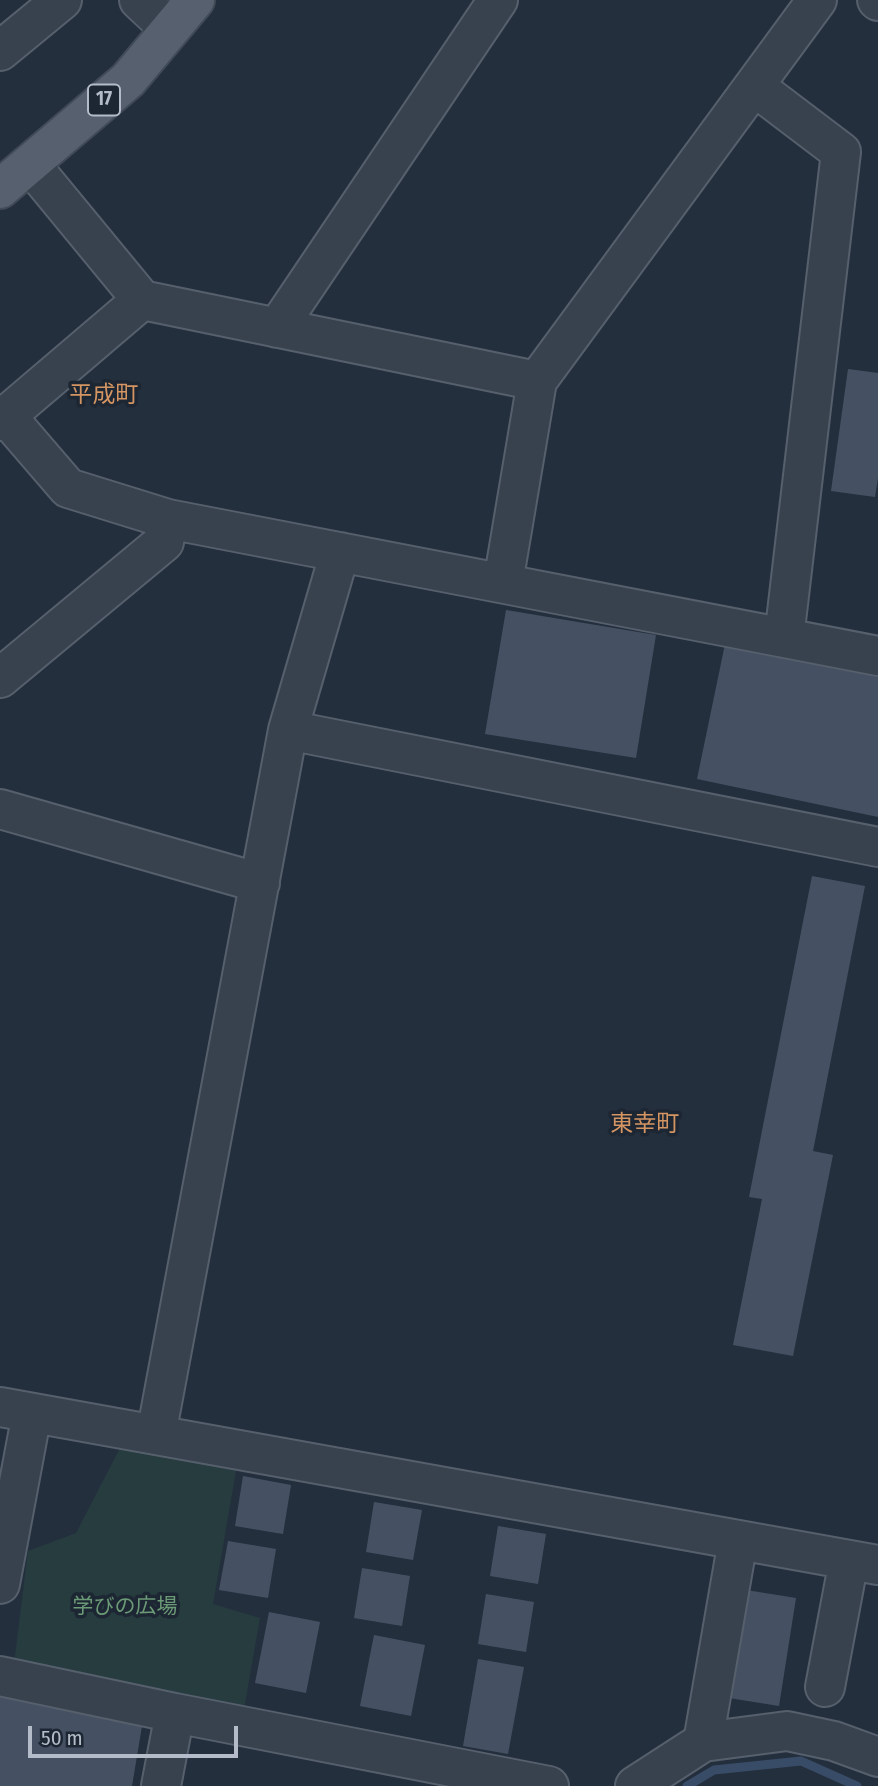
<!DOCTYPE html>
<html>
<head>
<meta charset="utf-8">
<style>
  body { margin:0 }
  #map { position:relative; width:878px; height:1786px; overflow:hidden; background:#242f3e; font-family:"Fira Sans Condensed",sans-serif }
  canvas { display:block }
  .scale { position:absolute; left:28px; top:1726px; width:210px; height:32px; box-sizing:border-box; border:4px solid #b4bcc9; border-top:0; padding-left:9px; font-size:21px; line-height:24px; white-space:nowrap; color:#b4bcc9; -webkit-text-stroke:5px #1d2633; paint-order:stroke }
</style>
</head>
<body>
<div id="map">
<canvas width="878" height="1786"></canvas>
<div class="scale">50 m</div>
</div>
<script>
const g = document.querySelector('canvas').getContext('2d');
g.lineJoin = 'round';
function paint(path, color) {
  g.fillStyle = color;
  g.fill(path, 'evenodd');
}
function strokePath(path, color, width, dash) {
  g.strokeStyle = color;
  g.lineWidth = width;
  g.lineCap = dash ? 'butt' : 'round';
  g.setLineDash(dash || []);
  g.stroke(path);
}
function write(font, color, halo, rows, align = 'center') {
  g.font = font + ' "Fira Sans Condensed","Noto Sans JP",sans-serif';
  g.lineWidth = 7;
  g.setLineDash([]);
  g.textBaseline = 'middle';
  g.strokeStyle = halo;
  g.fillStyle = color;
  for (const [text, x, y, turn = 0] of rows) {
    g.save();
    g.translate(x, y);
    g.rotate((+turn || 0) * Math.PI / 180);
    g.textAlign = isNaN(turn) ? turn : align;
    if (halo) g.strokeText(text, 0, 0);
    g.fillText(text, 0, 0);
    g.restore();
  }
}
paint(new Path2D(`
  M121,1446L236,1471L213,1604L260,1618L243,1715L13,1672L28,1551L76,1533Z`), '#263c3f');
strokePath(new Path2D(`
  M687,1786L714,1770L801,1761L857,1786`), '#394c67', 9);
paint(new Path2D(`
  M848,369L878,373V478L875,497L831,491Z
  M506,610L656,635L636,758L485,734Z
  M725,644L878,676V817L697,779Z
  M812,876L865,886L813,1151L833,1155L793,1356L733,1345L762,1199L749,1197Z
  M243,1476L291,1485L283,1534L235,1526Z
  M374,1502L422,1510L413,1560L366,1552Z
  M498,1526L546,1534L538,1584L490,1576Z
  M228,1541L276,1549L268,1598L219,1590Z
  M362,1568L410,1576L402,1626L354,1618Z
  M746,1590L796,1598L779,1706L729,1698Z
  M486,1594L534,1602L526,1652L478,1644Z
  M269,1612L320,1622L306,1693L255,1683Z
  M374,1635L425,1645L411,1716L360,1706Z
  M478,1659L524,1667L508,1754L463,1746Z
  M0,1694L143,1720L132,1786H0Z`), '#455162');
const minor = new Path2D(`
  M139,0L170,29
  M877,0L878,1
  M0,51L62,0
  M754,86L841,152L784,638
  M30,164L142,300L537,381
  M277,328L498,0
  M6,416L68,488L168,519L878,656
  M0,421L142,300
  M503,583L537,381L817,0
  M0,678L164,542L168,519
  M288,730L878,847
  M0,809L260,883
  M0,1407L878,1565
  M156,1435L288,730L340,552
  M0,1584L32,1413
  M0,1676L175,1713
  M825,1687L849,1560
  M703,1742L738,1540
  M161,1786L175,1713L549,1786
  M635,1786L703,1742L787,1731L834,1741L878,1757`);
const major = new Path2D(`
  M0,189L128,80L195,0`);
strokePath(minor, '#565f6c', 42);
strokePath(major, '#414a57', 42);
strokePath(minor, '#38414e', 38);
strokePath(major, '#56606e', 38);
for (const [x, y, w] of [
  [104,100,32]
]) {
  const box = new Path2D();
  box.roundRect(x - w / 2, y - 15.5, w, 31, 5);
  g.fillStyle = '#1d2633';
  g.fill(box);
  strokePath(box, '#b4bcc9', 2);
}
write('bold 19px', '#b4bcc9', null, [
  ["17",104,100]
]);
write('21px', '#6b9a76', '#1d2633', [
  ["学びの広場",125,1607]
]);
write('23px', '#d59563', '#1d2633', [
  ["平成町",104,396],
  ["東幸町",645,1125]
]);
</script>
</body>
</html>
